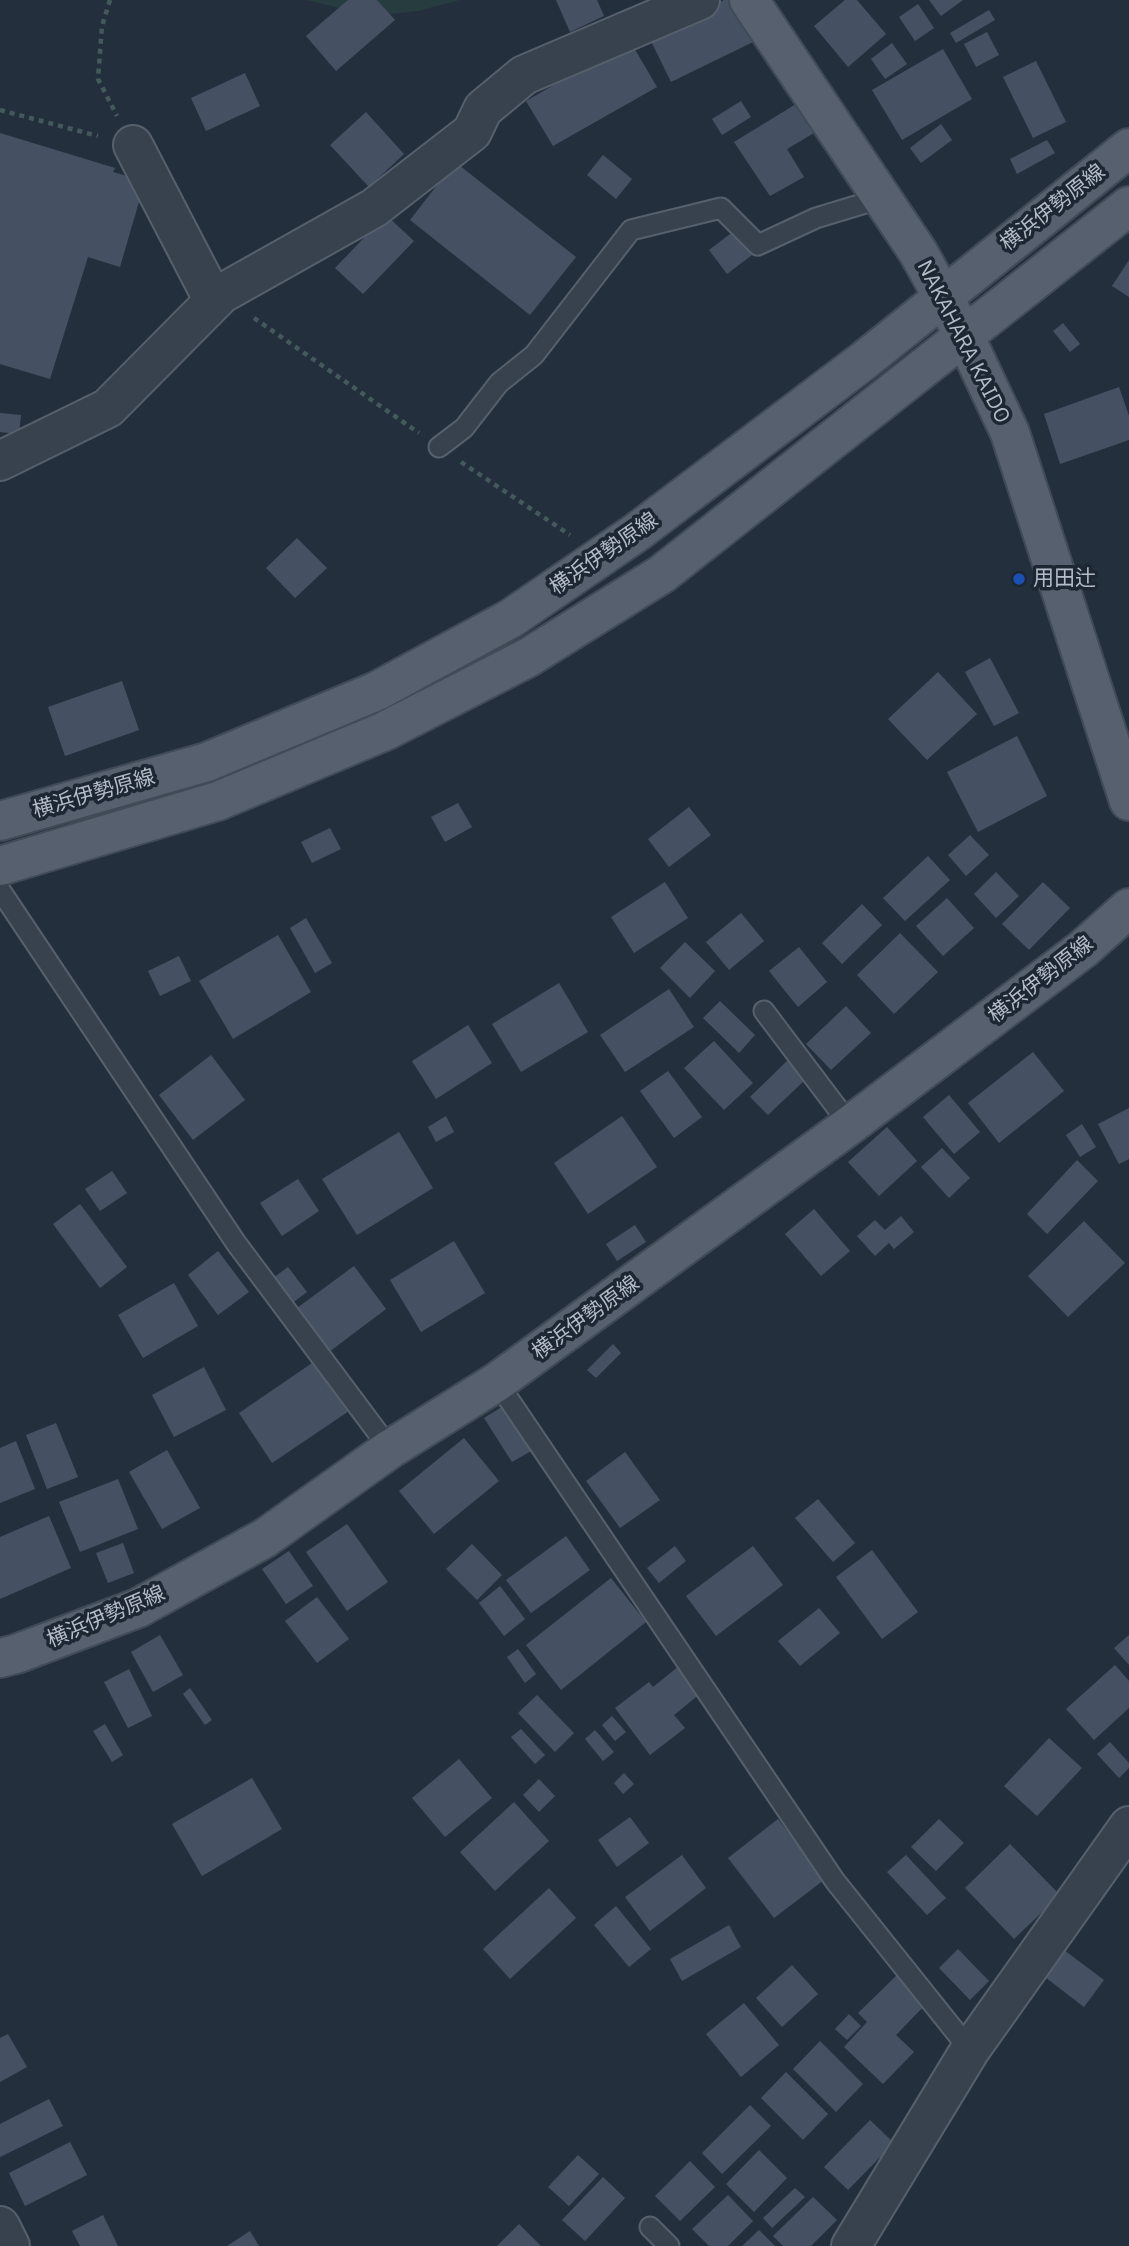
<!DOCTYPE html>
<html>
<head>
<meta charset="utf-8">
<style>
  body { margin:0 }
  canvas { display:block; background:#242f3e }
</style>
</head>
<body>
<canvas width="1129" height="2246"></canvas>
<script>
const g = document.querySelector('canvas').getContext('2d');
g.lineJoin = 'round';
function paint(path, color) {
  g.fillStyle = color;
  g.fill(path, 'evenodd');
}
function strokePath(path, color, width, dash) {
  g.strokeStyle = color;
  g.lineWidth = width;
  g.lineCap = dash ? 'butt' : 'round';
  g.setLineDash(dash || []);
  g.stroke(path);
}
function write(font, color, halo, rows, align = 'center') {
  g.font = font + ' "IBM Plex Sans","Noto Sans JP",sans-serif';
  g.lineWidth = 7;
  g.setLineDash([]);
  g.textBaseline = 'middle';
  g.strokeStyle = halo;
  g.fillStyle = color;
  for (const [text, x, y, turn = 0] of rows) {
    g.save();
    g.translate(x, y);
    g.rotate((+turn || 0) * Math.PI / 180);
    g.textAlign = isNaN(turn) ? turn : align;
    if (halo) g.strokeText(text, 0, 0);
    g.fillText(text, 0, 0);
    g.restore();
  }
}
paint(new Path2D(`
  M307,0H460L418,11L371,16Z`), '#263c3f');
paint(new Path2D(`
  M348,0H377L395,20L336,71L306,36Z
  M556,0H597L604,16L570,32Z
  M724,0H732L753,42L671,82L649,37Z
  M845,0H857L886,34L848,67L814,26Z
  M929,0H963L941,16Z
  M918,4L934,28L915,41L899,17Z
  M989,10L995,20L956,43L950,33Z
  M987,32L999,55L976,67L964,44Z
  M630,41L657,87L553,146L526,101Z
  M892,43L907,64L885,79L871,59Z
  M943,49L972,99L902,140L872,90Z
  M1036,61L1066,122L1033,138L1003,77Z
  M245,73L260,106L206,131L191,98Z
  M741,101L751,117L722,135L712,119Z
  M801,101L819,130L787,149L804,177L770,196L734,142Z
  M366,112L404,154L369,187L330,145Z
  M941,124L952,140L921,163L910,148Z
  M0,133L115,168L113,172L145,181L120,267L88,257L50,379L0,364Z
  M1047,140L1055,153L1017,174L1010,159Z
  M603,155L632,179L616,199L587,175Z
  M455,162L576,257L530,315L410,220Z
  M386,215L414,241L363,294L335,268Z
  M734,231L752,255L727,274L709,250Z
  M1129,260V297L1112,286Z
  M1063,323L1080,344L1070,352L1053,331Z
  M1119,387L1129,416V440L1060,464L1044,414Z
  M0,413L21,415L19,434L0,432Z
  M297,538L327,568L295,598L266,568Z
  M990,658L1019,713L994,726L965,672Z
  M938,672L977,714L927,760L888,719Z
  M122,681L139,730L65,756L48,707Z
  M1017,736L1047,796L978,832L947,772Z
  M458,803L472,827L445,842L431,817Z
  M689,807L711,835L669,867L648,839Z
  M330,828L341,849L312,863L301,842Z
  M970,835L989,855L966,876L948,855Z
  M928,856L950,880L905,921L883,898Z
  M996,872L1019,896L996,918L974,894Z
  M665,882L688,918L634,953L611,917Z
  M1043,882L1070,908L1029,950L1002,924Z
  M947,898L974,928L943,956L916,926Z
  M862,904L882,925L842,964L822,943Z
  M741,913L764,941L729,970L706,942Z
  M306,918L332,963L315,973L290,928Z
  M900,933L938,972L894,1014L857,975Z
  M278,935L311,992L233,1039L199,981Z
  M685,942L715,971L690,998L660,968Z
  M799,947L827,982L798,1007L769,971Z
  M179,956L191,981L160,996L148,971Z
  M559,983L588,1032L521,1072L492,1024Z
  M669,989L694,1027L625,1072L600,1035Z
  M720,1001L755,1035L739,1053L703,1018Z
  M846,1006L871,1033L831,1070L806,1044Z
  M468,1025L492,1063L436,1099L412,1061Z
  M714,1041L753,1083L724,1110L684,1068Z
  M1033,1052L1064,1091L999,1143L968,1103Z
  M211,1055L245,1100L193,1140L159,1095Z
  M788,1060L806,1079L768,1115L750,1097Z
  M668,1071L702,1117L674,1138L640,1091Z
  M949,1095L980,1132L954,1154L923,1117Z
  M1129,1108V1159L1119,1164L1098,1124Z
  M446,1116L454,1132L436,1142L428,1127Z
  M622,1116L657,1167L588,1214L554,1163Z
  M1082,1124L1096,1147L1080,1157L1066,1135Z
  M887,1127L917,1161L879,1196L848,1162Z
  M399,1132L433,1188L357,1235L322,1179Z
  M942,1148L970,1178L949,1198L921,1167Z
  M1077,1160L1098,1181L1047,1234L1027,1214Z
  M112,1171L127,1193L100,1211L85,1189Z
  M298,1179L319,1211L282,1236L260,1203Z
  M80,1204L127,1267L100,1288L53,1224Z
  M814,1209L850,1251L821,1276L785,1234Z
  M901,1216L914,1232L894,1249L889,1243L875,1256L857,1236L875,1220L885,1230Z
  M1084,1221L1125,1263L1068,1317L1028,1276Z
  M635,1225L646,1242L617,1261L606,1244Z
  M454,1241L485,1293L421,1332L390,1280Z
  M218,1251L249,1292L218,1315L188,1275Z
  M354,1266L386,1309L329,1352L297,1308Z
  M288,1267L307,1292L291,1304L273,1278Z
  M174,1283L198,1326L143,1358L118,1315Z
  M613,1344L621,1353L596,1378L587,1370Z
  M318,1359L352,1409L272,1463L239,1413Z
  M204,1367L226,1410L174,1437L152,1395Z
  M505,1405L533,1450L512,1462L484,1418Z
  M56,1423L78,1477L47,1489L26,1435Z
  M464,1438L499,1481L434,1534L399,1491Z
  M16,1441L35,1489L0,1503V1448Z
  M167,1450L200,1508L162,1529L129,1472Z
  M625,1452L660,1500L620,1528L586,1481Z
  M118,1479L138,1529L80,1552L59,1502Z
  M818,1499L855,1543L833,1562L795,1518Z
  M49,1516L71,1568L0,1599V1537Z
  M347,1524L388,1582L347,1611L306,1552Z
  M566,1536L590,1570L531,1613L506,1580Z
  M123,1543L134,1573L108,1583L96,1553Z
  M472,1544L502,1575L477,1600L446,1569Z
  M675,1546L686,1561L659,1583L647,1568Z
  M753,1546L783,1585L716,1636L686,1596Z
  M872,1550L918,1612L882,1639L836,1577Z
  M289,1551L313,1586L286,1604L262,1569Z
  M611,1578L646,1622L561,1690L526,1645Z
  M500,1586L525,1619L504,1636L479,1603Z
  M317,1597L349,1639L317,1663L285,1621Z
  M819,1608L840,1633L800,1666L778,1641Z
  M160,1635L183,1675L153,1692L131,1652Z
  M1129,1635V1665L1114,1648Z
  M518,1649L536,1674L525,1683L507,1657Z
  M1115,1665L1129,1681V1708L1094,1740L1066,1709Z
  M679,1666L701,1693L674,1715L685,1728L650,1755L615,1708L649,1682L653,1687Z
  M129,1669L152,1716L128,1728L104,1682Z
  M190,1688L212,1720L205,1725L183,1694Z
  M537,1695L574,1733L555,1752L518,1713Z
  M612,1716L626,1732L615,1741L602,1725Z
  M105,1724L123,1755L112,1762L93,1731Z
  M521,1729L545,1755L535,1764L511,1737Z
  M595,1730L614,1752L603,1761L585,1739Z
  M1049,1738L1082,1768L1037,1816L1004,1786Z
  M1110,1742L1129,1763V1768L1119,1778L1097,1754Z
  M459,1759L492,1798L445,1837L412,1798Z
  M624,1773L634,1784L623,1794L614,1783Z
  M252,1778L282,1829L202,1876L172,1824Z
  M539,1779L555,1796L539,1812L523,1795Z
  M514,1802L549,1841L495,1891L460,1852Z
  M630,1817L649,1843L617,1867L598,1840Z
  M778,1819L824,1880L774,1918L728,1858Z
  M939,1819L964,1843L936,1871L911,1847Z
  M1010,1844L1060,1895L1014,1939L965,1888Z
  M682,1855L706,1888L650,1931L625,1897Z
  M906,1855L946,1898L927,1915L887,1872Z
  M549,1888L576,1918L510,1979L483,1949Z
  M616,1906L651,1949L629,1967L594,1925Z
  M729,1925L741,1947L682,1981L670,1959Z
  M1060,1947L1104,1980L1084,2007L1041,1974Z
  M958,1949L989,1981L970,2000L939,1968Z
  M792,1965L818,1994L782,2027L756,1998Z
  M898,1974L927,2003L896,2035L914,2052L883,2084L844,2047L867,2022L858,2013Z
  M744,2003L779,2045L741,2077L706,2034Z
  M849,2014L861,2026L847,2040L835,2029Z
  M8,2034L27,2067L0,2082V2038Z
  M820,2041L863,2084L836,2112L793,2069Z
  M786,2072L828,2114L803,2140L761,2098Z
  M49,2099L63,2126L0,2157V2124Z
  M750,2105L771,2126L722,2174L702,2153Z
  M870,2120L894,2143L848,2190L824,2167Z
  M70,2142L87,2175L25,2206L9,2173Z
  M759,2150L787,2178L754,2212L726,2184Z
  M578,2155L599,2174L569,2206L548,2187Z
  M690,2161L715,2187L680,2221L655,2196Z
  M603,2177L625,2198L585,2241L562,2220Z
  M795,2188L805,2197L772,2228L763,2218Z
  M728,2195L753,2221L728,2246H709L692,2229Z
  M813,2197L837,2220L811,2246H783L773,2236Z
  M103,2215L118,2246H80L72,2231Z
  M519,2224L541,2246H497Z
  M759,2230L775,2246H742Z
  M250,2231L259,2246H227Z`), '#455162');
const lane = new Path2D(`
  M439,447L464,428L499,383L534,355L631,230L721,208L758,245L816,218L882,198
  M0,890L236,1243L390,1449
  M764,1011L850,1125
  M497,1382L835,1881L970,2050
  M650,2227L669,2246`);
const street = new Path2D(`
  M133,145L214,301
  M0,461L108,408L221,294L374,208L472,132L483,109L524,75L700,0
  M0,2226L10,2246
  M851,2246L970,2050L1129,1826`);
const primary = new Path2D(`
  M749,0L918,252L964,335L1010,433L1129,801
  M0,821L207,762L377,691L510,619L637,532L866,359L1129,148
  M0,866L218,801L385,731L529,657L662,574L1129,206
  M0,1658L16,1654L138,1608L265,1538L390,1449L497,1382L850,1125L1083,949L1129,908`);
strokePath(lane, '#565f6c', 23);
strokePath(street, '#565f6c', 42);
strokePath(primary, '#414a57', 42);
strokePath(new Path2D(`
  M110,0L102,26L98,79L117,116
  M0,110L98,136
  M254,318L419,433
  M461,462L570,535`), '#44595c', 4.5, [5, 5]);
strokePath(lane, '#38414e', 19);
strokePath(street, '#38414e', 38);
strokePath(primary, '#56606e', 38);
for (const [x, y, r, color] of [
  [1019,579,7,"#1a4fb4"]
]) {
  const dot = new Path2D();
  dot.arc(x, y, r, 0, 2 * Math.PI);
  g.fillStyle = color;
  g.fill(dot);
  strokePath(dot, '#1d2633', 2.5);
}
write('21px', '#b4bcc9', '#1d2633', [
  ["横浜伊勢原線",1053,208,-38],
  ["NAKAHARA KAIDO",963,342,63],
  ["横浜伊勢原線",604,554,-35],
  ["横浜伊勢原線",94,794,-16],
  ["横浜伊勢原線",1041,980,-38],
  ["横浜伊勢原線",586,1318,-36],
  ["横浜伊勢原線",106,1617,-23]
]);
write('21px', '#b4bcc9', '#1d2633', [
  ["用田辻",1033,579]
], 'left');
</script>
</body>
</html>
